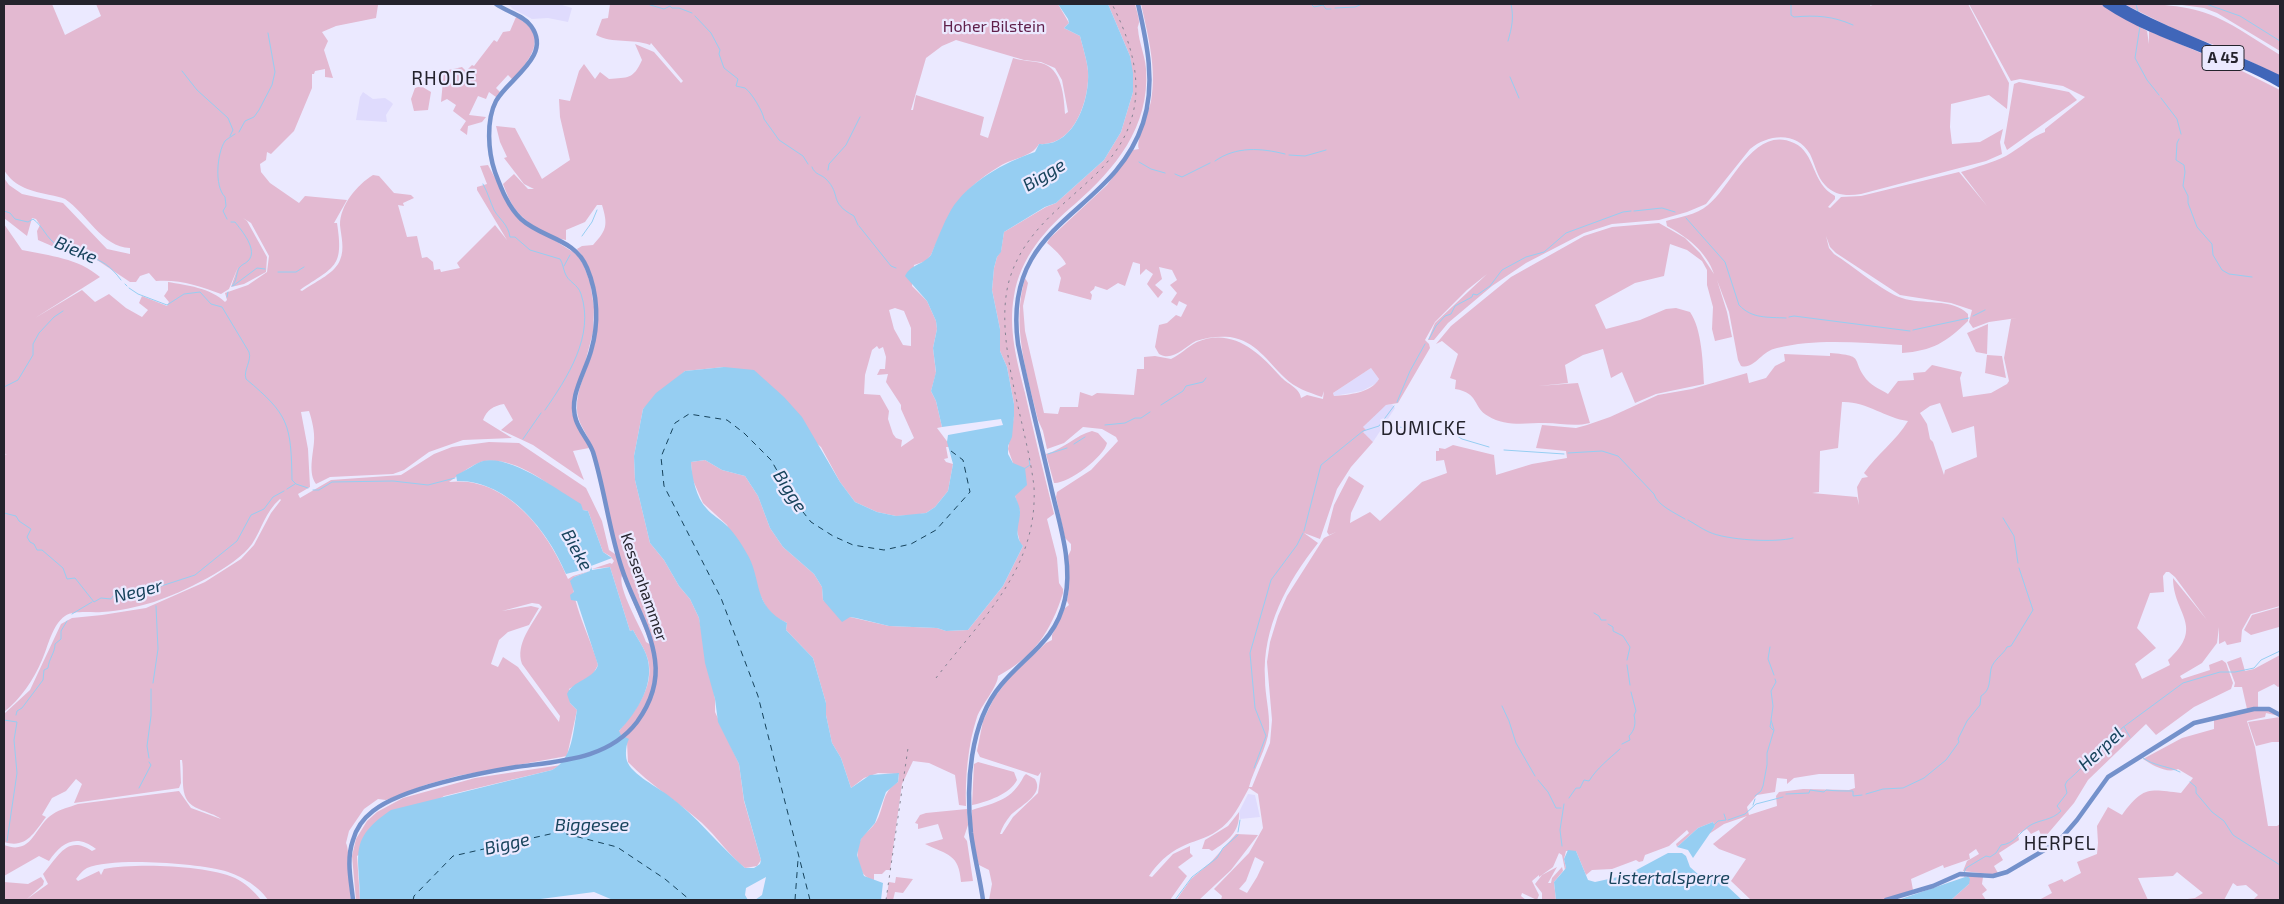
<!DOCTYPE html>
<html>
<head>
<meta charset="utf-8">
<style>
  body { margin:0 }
  #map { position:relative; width:2284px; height:904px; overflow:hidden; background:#ebe9ff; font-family:"Exo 2",sans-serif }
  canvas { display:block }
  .frame { position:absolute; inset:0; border:5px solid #24232d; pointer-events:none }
</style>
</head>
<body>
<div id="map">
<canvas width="2284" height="904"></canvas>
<div class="frame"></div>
</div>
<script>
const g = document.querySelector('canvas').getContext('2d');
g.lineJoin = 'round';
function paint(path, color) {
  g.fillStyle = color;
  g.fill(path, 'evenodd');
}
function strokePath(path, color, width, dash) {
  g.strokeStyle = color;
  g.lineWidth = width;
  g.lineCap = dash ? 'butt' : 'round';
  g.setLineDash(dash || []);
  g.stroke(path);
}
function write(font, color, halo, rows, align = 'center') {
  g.font = font + ' "Exo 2",sans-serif';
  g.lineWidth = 4.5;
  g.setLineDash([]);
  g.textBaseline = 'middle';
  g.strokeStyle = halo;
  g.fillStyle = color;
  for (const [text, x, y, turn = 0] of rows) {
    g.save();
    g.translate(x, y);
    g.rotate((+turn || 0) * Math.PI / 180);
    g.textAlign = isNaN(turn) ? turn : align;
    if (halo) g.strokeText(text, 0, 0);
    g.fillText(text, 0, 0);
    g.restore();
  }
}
paint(new Path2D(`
  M508,4H559L572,8L568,22L548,18L532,19L513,9Z
  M363,92L373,99L385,98L391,102L393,104L386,115L387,122L356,120L360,97Z
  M1371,368L1379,379L1377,383L1362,391L1334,396L1333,393Z
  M1392,404L1395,408L1373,442L1363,432V427L1378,411L1386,405Z
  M1248,794L1255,795L1260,817L1240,819L1239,812Z`), '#dfdbfd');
paint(new Path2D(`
  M4,4H52L65,35L101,16L96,4L378,5L376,18L336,26L322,32L328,41L324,50L333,78L325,77V69L315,71L314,74H312V88L294,131L271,154L267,152L266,160L260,164L261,172L270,183L299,203L305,196L347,200L334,223H337C344,268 335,266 300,290L302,291L305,289C317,281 335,273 340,260C345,249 341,236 340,225C340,205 357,185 373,175L379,176L394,193L411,195L414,198L403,203L404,206L398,205L407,237L417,236L422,258L427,257L433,262L434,270L440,269L441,272L460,268L457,263L495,225L507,240L477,190V187L487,184L480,166L488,165L515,215L576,254L583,264L590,282L594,307L593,332L572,414L589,448L573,451L584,480L533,445L501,430L513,420L504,404C493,406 487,410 483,420L512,438L463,440L429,452L404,470L393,474L330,477L316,484C308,473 313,455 314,442C315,432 312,420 309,411L301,412L308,449L310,487L298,494L300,498L331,480L401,475L434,454L452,447L489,442L519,443L586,488L602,521L609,550L615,554C617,542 596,455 589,440C584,429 577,421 577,409C576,388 588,369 593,350C602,319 598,273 577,249L582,246L593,245C607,230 608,225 602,205H597L585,222L566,230V240C548,237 526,223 515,209C510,202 506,192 503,184L514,174L528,189H534L524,184L504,158L507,157L500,142L496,126L515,128L542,179L570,160L560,117L559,99L570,101L579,71L584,64L595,79L600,72L609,79C628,77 633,80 642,60L635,44L654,52L681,83L683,81L651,43L650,45C632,38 613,44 596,35L602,19L608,18L610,4H1058L1069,23L1064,28L1080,36C1083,48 1087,60 1088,71C1090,99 1074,147 1039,144C1032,157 1013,158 1000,166C958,191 950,213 931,255L926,261L914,265L912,286L927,301L936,321L937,329L933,348L936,373L931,391L936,401L942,427L937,428L949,444V447H946L948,458L944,459L946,462L953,464L948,491L935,507L926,513L914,515L896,516L877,512L855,502L840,482L821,447L724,367L685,371L643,409L634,456L635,480L650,543L664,560L679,586L690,599L699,618L715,699V712L739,764L744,801L761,860L757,866L745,868C729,855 717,837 702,823C678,802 650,785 628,762L627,742L619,734V731C636,710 658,683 646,654C643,646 637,638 633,630L630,631L610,567L592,569L610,563L612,564L614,561L610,556L603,552L588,511L583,510C555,490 522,457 485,461C475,462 456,477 449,482C507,475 549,533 568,579L573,576L590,571L574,577C568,597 593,643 598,665L592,676L569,689L570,703L577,710L567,756L457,776L425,785L386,800L378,799L364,809L349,831L346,843C350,851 349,888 351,900H268C258,885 238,874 221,870C193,863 112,857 87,868C83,870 79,875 76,879L78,881L99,871L101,875L104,869C135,863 206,865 235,878C245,883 254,891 261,900H4V882L28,884L41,877L44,881L43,885L27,899L48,884L43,874C58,857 67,834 92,851L96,849C76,833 61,843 49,861L39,856L4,876V845C33,856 34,826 53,814C60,809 70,807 78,804L179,791L191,808L221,819C216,815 206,812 199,809C177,801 185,778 182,760H180L181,783L179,788L74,803L82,784L76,779L66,791L52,798L42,815L46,817C34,833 26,849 4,842V714L30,690L61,624L72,618L102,615L146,608L205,582L241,559L254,545L271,513L281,500L280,499C265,512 262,529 252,544C236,567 181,593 154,602C137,607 120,611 102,612C91,613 74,610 65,616C52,625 48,647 42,660C34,679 20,700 4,712V454L7,455L4,453V224L22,250C50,256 78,258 100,277L35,318L82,290L95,302L109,294L126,308L142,317L148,310L139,303L142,296L167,306L169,302L164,296L168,290V282C186,285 211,288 225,302L227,300L225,293L248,285L267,272L269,256L251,223L243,218L247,221L267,257L266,272L244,284L231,287L238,267L229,289L221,294C200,286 179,279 156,281L149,273L140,276L136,282H130L94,258L84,256L82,259L38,240L37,231L40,225L36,219L32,218L27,236L4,218V178L9,185L22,194L63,203L107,249L130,254V248C102,247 87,214 65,199C61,197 55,196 50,195C32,191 15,188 4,170ZM956,40L1024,60L1041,62L1055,68L1062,80L1068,112L1065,114C1064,96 1062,68 1041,63C1032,61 1022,61 1013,58L988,138L980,135L984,117L916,95L913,110H911L926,58L942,46ZM895,308L904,311L911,328V346L903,345L894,329L889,310ZM877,346L879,349L883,347L886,357L885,369H880L877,375L888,374L886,382L901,405V409L914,438L901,447L902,440L896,438L893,434L888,419L889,411L880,395L864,394L865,375L872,350ZM622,575L651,645L646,642C641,627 617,588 622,575ZM532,603L539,604L542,607C532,625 515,644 522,664L560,716L559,722L518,667L503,657L498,667L491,664L499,640L508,632L529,625L539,608L531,606L502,611Z
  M1108,4H1135C1136,9 1139,17 1139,22C1139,25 1137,27 1138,29C1139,43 1145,55 1146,69C1150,127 1115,169 1075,204C1046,228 1020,258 1014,296C1008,329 1017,362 1025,393C1034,434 1044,474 1054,514L1047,519L1057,558L1059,583L1063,589V593C1051,631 1034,657 998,676C998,686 981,706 977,717C968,744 965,778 966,806L959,805L955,775L929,763L913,761L902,784L890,870H886L882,874H874V880C856,877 854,849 862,837C866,832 872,828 876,822C885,807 881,792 898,782L899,774L878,773L864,778L851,788L841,758L832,743L826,715V703L813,658L786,630L787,623L775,617L766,607L727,525L703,503L692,478L691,462L705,460L722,470L745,476L758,496L770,528L783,547L814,574L822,587L823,600L850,617L889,626L937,628L946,631L968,630L1003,586L1023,546L1020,543L1016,526L1020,512L1015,496L1013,463L1008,449L1014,416V404L1007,367L1000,351V329L992,290L994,268L997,257L1001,251L1004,232L1046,207L1056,203L1104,160L1121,132L1133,92L1130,56Z
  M1141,4H1871L1870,6L1875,4H1968L2009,83L2007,109L1989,95L1951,104L1950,127L1952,144L1980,142L2003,129L2000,142L2002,154L1986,161L1861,194C1848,196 1835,196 1825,185C1817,177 1815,164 1810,154C1797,131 1768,134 1750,149L1706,204L1687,212L1659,220L1612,224L1584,233L1526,263L1492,286L1448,323L1434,340H1428L1435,323L1487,274L1467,290L1435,322L1425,340L1429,344L1430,348L1398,403L1386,405L1363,427L1366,430L1363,432L1373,442L1351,467L1337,489L1320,539L1304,533L1318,543C1287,582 1262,628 1265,679C1265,696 1270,712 1269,729C1267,749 1254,768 1249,787H1252L1270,743L1272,720L1267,662L1270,642L1278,616L1287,596L1324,538L1336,532L1329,535L1327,532L1334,505L1349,476L1364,486L1351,513L1350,523L1370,512L1380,521L1422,482L1447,473L1444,460L1436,461V451H1439V448L1445,449L1453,445L1494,455L1496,475L1532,464L1567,458L1566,451L1536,448L1542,425L1576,428L1587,425L1610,417L1658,395L1692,389L1747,373L1749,383L1766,378L1775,366L1785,361L1784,354L1830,356V353C1868,356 1849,359 1868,381C1872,386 1882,390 1888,394L1898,381L1914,380L1913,373L1925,372L1932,365L1962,372L1960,378L1963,397L1991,393L2007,384L2009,381L2004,358L2011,319L2017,318L1989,322L1973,328L1969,322L1972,310L1951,303L1900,295L1836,253L1830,247L1826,236L1829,248L1834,254C1853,266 1883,292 1902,298C1922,305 1953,298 1968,314V321C1947,342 1932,351 1902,353V345C1861,343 1817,338 1777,348C1761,351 1754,370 1741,366L1738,360L1729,312L1717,280L1727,312L1732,337L1715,341L1712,329L1713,307L1707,285V270L1702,261L1687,250L1670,244L1664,276L1635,283L1595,305L1606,329L1640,320L1666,309L1676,308L1690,312C1702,329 1703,364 1704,384L1656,394L1635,403L1622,372L1611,378L1603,349L1583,355L1565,365L1568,383L1538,386L1578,383L1590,423C1574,427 1561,423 1545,423C1525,423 1506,427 1488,416C1472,407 1480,393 1455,389L1456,380L1450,378L1458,354L1442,341L1436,344L1451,326L1511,277L1584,236L1612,227L1659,223L1685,238L1700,253L1714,274C1707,252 1686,236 1667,226L1666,221C1680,217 1696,215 1708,205C1732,186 1754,124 1794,143C1816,153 1811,183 1835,196V199L1828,207L1830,208L1841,197L1861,196L1959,172L1987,206L1961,172C1976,167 1992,163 2006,156C2019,149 2032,136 2045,132V129L2085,97L2063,86L2020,79L2011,81L1969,4H2115V12L2147,31L2149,44V31L2232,66L2280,90V606L2251,614L2242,630L2241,642L2227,645L2225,641L2219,644V627L2217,643L2202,663L2180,676L2182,679L2210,670L2209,665L2222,660L2226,663L2233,683L2231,689L2194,707L2156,735L2146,724L2088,780L2074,803L2045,837L2042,838L2039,830L2031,834L2027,829L2018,834L2019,840L1999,853L2003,860L1994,866L1999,875L1963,871L1967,861L1979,854L1976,849L1969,854L1970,859L1944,868L1943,865L1911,879L1913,890L1882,900H1751L1731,881L1746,859L1719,849L1713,844L1747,816L1724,824L1709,834L1715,826L1713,822L1698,828L1677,847L1676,844L1689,833L1687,830L1669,846L1645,855L1643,861L1639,862L1636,860L1612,869L1592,870L1586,875L1576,851H1566L1564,859L1566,868L1565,870L1562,855L1559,853L1553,867L1539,877V875L1532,881L1539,895L1537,900L1522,893L1521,896L1526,900H1221L1222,896L1214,889L1249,853L1263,828L1258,794L1249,788C1240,804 1233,821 1217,831C1206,839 1192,841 1181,847C1168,853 1157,864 1149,876L1152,877L1173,854L1190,846V853L1193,856L1178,867L1187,876L1170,900H989L992,884L989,870L979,865C974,847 971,828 972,810C997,802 1012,800 1024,776L1026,774L1035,779C1045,795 1019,806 1010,816C1006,821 1002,827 1000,834H1002L1013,817L1038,793L1041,772L1038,776L980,757L977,751L983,721L994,698L1010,677L1046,643L1052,640V635L1065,608L1069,605L1067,601L1069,587L1068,556L1071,550V544L1065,538L1056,497L1057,492L1091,470L1118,441L1116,437L1102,429L1083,427L1064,443L1047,449L1043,431L1038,420C1027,374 1011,326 1025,278L1028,283L1023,306L1025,331L1044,413L1058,414L1060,407H1078L1080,392L1092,396L1097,393L1134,395L1137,369H1144V357L1155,356L1171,359C1180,355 1187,347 1197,342C1232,327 1259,352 1280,376C1287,384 1300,388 1301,398L1307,395L1323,399L1324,391L1322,397C1308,392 1295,388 1285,378C1267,361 1256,341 1230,337C1219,336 1207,337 1196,341C1184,347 1173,362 1159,354L1155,347L1159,325L1167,323L1176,315L1181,317L1187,305L1179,301L1177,306L1171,302L1177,293L1170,285L1177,280L1172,270L1159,267L1162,279L1155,285L1163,292L1158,298L1147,284L1153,274L1146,269L1140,275V264L1133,262L1125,286L1118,283L1107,290L1095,286L1094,289L1090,292L1092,295L1091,300L1058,291L1061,278L1057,270L1066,264C1062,256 1054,249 1047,243L1050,238L1107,185L1133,150L1139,149C1135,142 1149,112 1151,101C1157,69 1148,35 1141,4ZM1371,368L1379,379C1371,393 1348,395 1334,396L1333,393ZM1842,402C1866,401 1885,418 1908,421C1896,441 1877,454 1864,473L1868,477L1862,478L1857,487L1859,505L1857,497L1812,493L1819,492L1820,451L1838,448ZM1940,403L1952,433L1974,426L1977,457L1945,470L1944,475L1933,442L1930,439L1927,424L1920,413L1930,406ZM2166,572H2169L2175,577L2207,620L2173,578C2173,614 2206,626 2168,660L2170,665L2142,679L2135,664L2156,648L2137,628L2150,593L2164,592L2163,576ZM1819,774H1854L1855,788L1849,790L1803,789L1779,792L1776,796L1777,806L1749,815L1747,807L1757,795L1775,792L1777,778L1787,779V784L1794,778ZM1255,857L1264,862L1257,877L1247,893L1239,889L1246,881Z
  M2124,4C2155,4 2187,4 2216,17C2238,27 2259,42 2280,55V76L2227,50L2180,32Z
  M2175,4H2280V51L2217,13L2204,8Z
  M516,17C550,35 531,58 513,80L508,75L496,88L500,92L496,97L489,92L486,99L478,96L469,115L486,117L482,122L468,126L467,135L460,130L466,121L453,111L456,105L447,99L441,102L444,71L462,67L466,71L472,65L474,66L494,40L497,42L503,32L510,31Z
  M2019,82L2069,92L2077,100L2007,150L2004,143L2014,84Z
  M421,86L431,92L428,110L414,111L411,99L415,88Z
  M1988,324L1987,354L1976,352L1967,333Z
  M1987,355L2002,356L2006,378L1985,373Z
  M1092,431L1098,433L1107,443C1104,457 1068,484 1054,483L1046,454C1064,449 1076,435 1092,431Z
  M2280,607V629L2279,627L2251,635L2244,630L2252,615Z
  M2280,655V686L2278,687L2274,684L2258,692V708L2247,709L2242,687H2234L2235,683L2227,662L2241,657L2245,671L2254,669Z
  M2266,709L2279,716L2266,713L2265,717L2247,721L2255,747L2268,826H2277L2280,824V900H2253L2258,895L2246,885L2237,886L2233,883L2224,900H2180L2195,898L2203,893L2177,872L2173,876L2138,878L2148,900H2039L2052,893L2048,885L2062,879L2064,882L2081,873L2077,862L2097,854L2098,843L2097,826L2108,807L2122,815C2143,786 2149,789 2181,793L2193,778L2178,769C2167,774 2152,765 2143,759L2182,738L2214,729V719L2232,713Z
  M2280,717V742H2272L2256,746L2248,722Z
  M978,762L1014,772L1017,780C1010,794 987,802 972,805L974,764Z
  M561,765L552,770L444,796L357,856L360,900H356L352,856L356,839L367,821L377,812L403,798L475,778Z
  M967,809L968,825L964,837L967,841L973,881L961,882C959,854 948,855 925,844L943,839L938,824L918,829V824L915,823L920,815L926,813Z
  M1239,812C1240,832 1228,841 1212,851L1209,849H1202L1205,840L1228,826Z
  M1236,834L1258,835L1231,870L1199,900L1177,899L1191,879L1211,862Z
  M1557,867L1548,883H1551L1552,878L1562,867L1563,871L1554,882L1556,900H1542V893L1535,884L1542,875Z
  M1964,874L1983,877L1982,884L1987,890L1982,894L1986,900H1951L1969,884L1967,876L1964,877Z
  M896,877L913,879L903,893L895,892L893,900H886L889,882L895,883Z`), '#e3b9d1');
paint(new Path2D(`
  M1058,4H1108L1130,56L1133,73V92L1121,132L1104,160L1056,203L1045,207L1004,232L1001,252L997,257L994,268L992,290L1000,329V351L1007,367L1014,404V416L1012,437L1008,446V454L1013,463L1025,468L1027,485L1015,496C1017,501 1020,507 1020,512C1020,524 1013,534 1023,546L1003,586L968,630L946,631L937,628L889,626L856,618L850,617L842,622L823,600L822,587L814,574L783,547L770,528L758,496L745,476L722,470L705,460L691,462C692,477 696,498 707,509C712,515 720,519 725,524C733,531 741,543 746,552C763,579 751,605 787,623L786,630L813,658L826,703V715L832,743L841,758L851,788L870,775L899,773L898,782L886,792L875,823L861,839L857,855L864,876L883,883L881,900H755L762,895L766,877L746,888L745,895L748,900H613L594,892L533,900H360C360,854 347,840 391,810L552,770C573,759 573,731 577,710L570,703L567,694C573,680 593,680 598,665L577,601L571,600L570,595L574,592L570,581L574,577L590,571L589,568L566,574C548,531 508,480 457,481L456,475C464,472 476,463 483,461C512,455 557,490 581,504L583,510L588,511L603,552L612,558L591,566L592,570L610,567L630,631L633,630C637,638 643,646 646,654C657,682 637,712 619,731L621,735L629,739C626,744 625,755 627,761C632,775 658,787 669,796C697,816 718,845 745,868H754L760,864L761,860L744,800L739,764L718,722L715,699L705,663L699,618L690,599L679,586L664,560L650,543L635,480L634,456L643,409L656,393L685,371L724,367L754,370L784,397L802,417L840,482L855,502L877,512L896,516L926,513L935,507L948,491L953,464L947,442L948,435L1003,425L1001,419L942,427L936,401L931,391L936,372L933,348L937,329L936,321L927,301L905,276C911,264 923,265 931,255C937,240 943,224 951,210C968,182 1005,162 1035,152L1039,144C1074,147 1090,100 1088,71C1087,60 1083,48 1080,36L1064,28L1069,23L1068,19Z
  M1713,822L1715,826L1693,858L1688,850L1677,847L1698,828Z
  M1568,850L1576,851L1588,880L1595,882L1627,875L1668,853H1682L1686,856L1690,867L1699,875L1727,886L1742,900H1556L1554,882L1566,868L1564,859Z
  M1968,876L1970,879L1969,884L1951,900H1898Z`), '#96cef2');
strokePath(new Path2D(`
  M647,4L664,9L670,6L672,8H679L692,13
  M1311,4L1314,7L1323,5L1326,9H1331
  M1788,4L1791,5V15L1794,17C1816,15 1833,16 1853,25
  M2136,4L2138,12
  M2206,4L2240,16L2280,41
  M1335,8L1355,7L1362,4
  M695,16L711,33L720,50L719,54L724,68L738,79L736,86C739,87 742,87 745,88C752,93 763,112 764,119L779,140L803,156L808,164
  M2140,26L2135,58L2147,80L2159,95
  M1508,41C1512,27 1514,18 1511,4
  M182,71L197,90L228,118L233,130L230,136
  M1510,77L1519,98
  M2161,98L2177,119L2181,134
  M239,132L245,121L254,117L259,110L272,85L275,72L268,33
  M2179,139L2177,143L2176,160L2184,165L2185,172L2183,186L2188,196V203L2197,227L2212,244L2213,255L2222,270L2229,274L2252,277
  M1289,155L1305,156L1326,150
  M1215,161C1236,146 1261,148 1285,154
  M1139,162L1151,169L1165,173
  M812,167C815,175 821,174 826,179C842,195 828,202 854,216L858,225
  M828,170L829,164L846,145L860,117
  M1175,174L1182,177L1210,163
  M483,184C488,193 490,201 494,210C499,219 508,224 510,237H515L530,250L560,259C563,264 563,268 565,273C568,282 578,284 581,294C595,336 567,378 545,410
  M4,211L10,213L15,219L28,222L33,219C43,226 46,238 57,245C84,261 99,250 121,280
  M1634,211L1662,208L1675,212
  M1686,218L1725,262L1739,305C1752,319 1768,317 1786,318
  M227,219L223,211L226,206L225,197C214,186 217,153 225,141C227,139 232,136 235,134
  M231,222H235C241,230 259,250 248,261C245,264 242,264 239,268C236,274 237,281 232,286
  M859,226L891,266L896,268
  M582,236L592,222L597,210
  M564,266L570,255
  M278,272H296L304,267
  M125,284L127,286
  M233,286L257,268L265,269
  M129,288L138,294L167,305L184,294L200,292L211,304L222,307L249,352C252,361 243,370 246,379C289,415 291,424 292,480L296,484L308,488
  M227,297L228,292
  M1973,316L1985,310
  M1789,317L1794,316L1910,331
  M1913,330L1969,318
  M1429,339L1436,326L1445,316L1451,314L1455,306L1472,297L1473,294L1477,295L1490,286L1502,270L1526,257L1544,252L1566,233L1623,212L1631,211
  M4,387L18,380L33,355V344L39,333L54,317L63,311
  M1397,402L1410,371L1425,344
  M1161,405L1183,391L1186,386L1203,382L1206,378
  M1105,425L1125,423L1135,418H1141L1150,412
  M1399,427L1426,431
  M1429,432L1449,431L1462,439L1489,447
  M523,439L541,413
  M1074,444L1085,437
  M1504,450L1564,454
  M1568,453L1602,451L1618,456L1654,494C1657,505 1675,513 1685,519
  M1048,454L1067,448
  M1024,469L1030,465L1029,460
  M287,489L295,484
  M313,490H319L332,482L393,481L428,485L455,478
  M4,513L16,516L19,521L31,529L27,537L30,542L34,544L37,550H42L63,568L67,579L75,578L94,602L101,598L111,599L113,596L149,590L195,575L237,541L251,515L264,509L273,497L284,491
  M2003,518L2014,536L2018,563
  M1688,520C1695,524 1702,529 1709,532C1726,540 1775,543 1793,538
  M1304,531L1321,465L1363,431L1379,426L1394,406
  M1594,613L1599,616L1601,620H1606
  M72,614L92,602
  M1608,624L1613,627V631L1623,636L1630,647L1627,660
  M1770,647L1768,659L1774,675
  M1627,665L1630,685
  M153,683L158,649L156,606
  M1502,706L1509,721L1516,743L1535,776
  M16,715L17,711L22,708L43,680L44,670L48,668C49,658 55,653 55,644L61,639V631L67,621
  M4,720L17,722L14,740L17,773L7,841
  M1771,721L1770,727L1773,730
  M2124,727L2130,737
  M1622,744L1630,740L1629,736C1635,730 1636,723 1634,715L1636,711L1631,692
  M149,758L147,746L151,716V689
  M2143,758C2154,766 2168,766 2180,772
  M1254,768L1266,736L1255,708L1250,653L1271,580L1297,545L1303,533
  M1538,780L1548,792L1556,808H1561
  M2190,782L2196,787V793L2212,812L2224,821L2233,835L2280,865
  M139,788L151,765L149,762
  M1786,794L1809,793L1810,790L1824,792L1826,790C1836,791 1843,791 1853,791V796L1862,795
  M1866,794L1883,789L1903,788L1924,778L1946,760L1959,742L1958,739L1967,721L1980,705L1981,696C1991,690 1989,680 1991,669C1993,660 2004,654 2007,647L2011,646L2033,610L2019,568
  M1755,796L1761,791L1763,786L1767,765V753L1774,730L1771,720L1773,706L1771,691L1776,682L1775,679
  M1569,798L1576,788H1580L1584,780L1589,781C1597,768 1609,759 1620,749
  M1753,805L1755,799
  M1728,820L1745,814L1756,804L1783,797
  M1713,826L1718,821L1726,820L1724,814
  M1238,832L1240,820
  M1562,846L1560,830L1564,804
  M1964,873L1966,868L1986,856L1990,857L1996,853L2001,845C2014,844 2019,833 2029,826C2040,819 2051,821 2061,811L2057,806L2067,793L2065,785L2067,781C2075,775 2099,750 2103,743L2112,740L2122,728L2183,683L2220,672H2235L2254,668L2261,660L2280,651
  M1175,900L1192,877L1217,858L1223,848L1238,835`), '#96cef2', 1);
strokePath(new Path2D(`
  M413,900L414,896L453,856L559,832L617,847L665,879L690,900
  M795,900L798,860
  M810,900L758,696L721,598L664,486L661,457L675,423L689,414L727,420L744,433L771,460L795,502L811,522L833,536L853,545L884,550L911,544L936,530L970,492L963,460L951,451`), '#17435c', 1, [6, 5]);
strokePath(new Path2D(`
  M353,900C351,880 346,860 353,840C356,829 364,818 373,811C402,788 479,773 516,767C559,761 608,760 637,722C650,704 658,682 655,660C651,628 632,600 622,569C609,531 605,491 593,452C589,441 580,432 576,420C568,397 585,373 591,351C599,324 598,294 587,268C575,238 543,239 521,219C508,207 501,188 495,172C488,152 486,120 496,101C508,79 553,56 531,26C523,15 507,12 496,4
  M983,900C980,878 974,856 971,833C966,786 969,723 1001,685C1026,655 1056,641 1065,599C1073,562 1059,523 1051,487C1040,439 1028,392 1018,344C1001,219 1112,217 1143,123C1156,84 1147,43 1138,4
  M1886,900L1933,886L1960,874L1993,876L2007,872L2058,842L2077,820L2108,777L2194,723L2254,709H2269L2280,715`), '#7491cb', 4.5);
strokePath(new Path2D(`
  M2106,4C2160,40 2225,52 2280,84
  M2117,4C2169,34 2226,52 2280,79`), '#4066b9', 7);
strokePath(new Path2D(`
  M936,678C982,618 1038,569 1034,487C1027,424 993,341 1009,281C1023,232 1062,207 1096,174C1150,122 1143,65 1112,4
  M886,900L908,748`), '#878595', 1, [2.5, 5]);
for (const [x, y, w] of [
  [2223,58,42]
]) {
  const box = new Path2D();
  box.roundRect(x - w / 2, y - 12.5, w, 25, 4);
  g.fillStyle = '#ebe9ff';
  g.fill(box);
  strokePath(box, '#24232d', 1);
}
write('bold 15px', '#24232d', null, [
  ["A 45",2223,58]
]);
write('16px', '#60204b', '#ebe9ff', [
  ["Hoher Bilstein",994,27]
]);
write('16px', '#24232d', '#ebe9ff', [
  ["Kessenhammer",644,587,71]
]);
write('italic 18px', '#17435c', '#ebe9ff', [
  ["Bigge",1044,175,-31],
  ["Bieke",76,250,23],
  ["Bigge",790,491,57],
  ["Bieke",577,550,61],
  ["Neger",138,591,-14],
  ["Herpel",2101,749,-43],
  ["Biggesee",592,825],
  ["Bigge",507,844,-13],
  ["Listertalsperre",1669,878]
]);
g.letterSpacing = '1px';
write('19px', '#24232d', '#ebe9ff', [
  ["RHODE",444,79],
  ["DUMICKE",1424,429],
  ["HERPEL",2060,844]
]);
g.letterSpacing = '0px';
</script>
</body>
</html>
